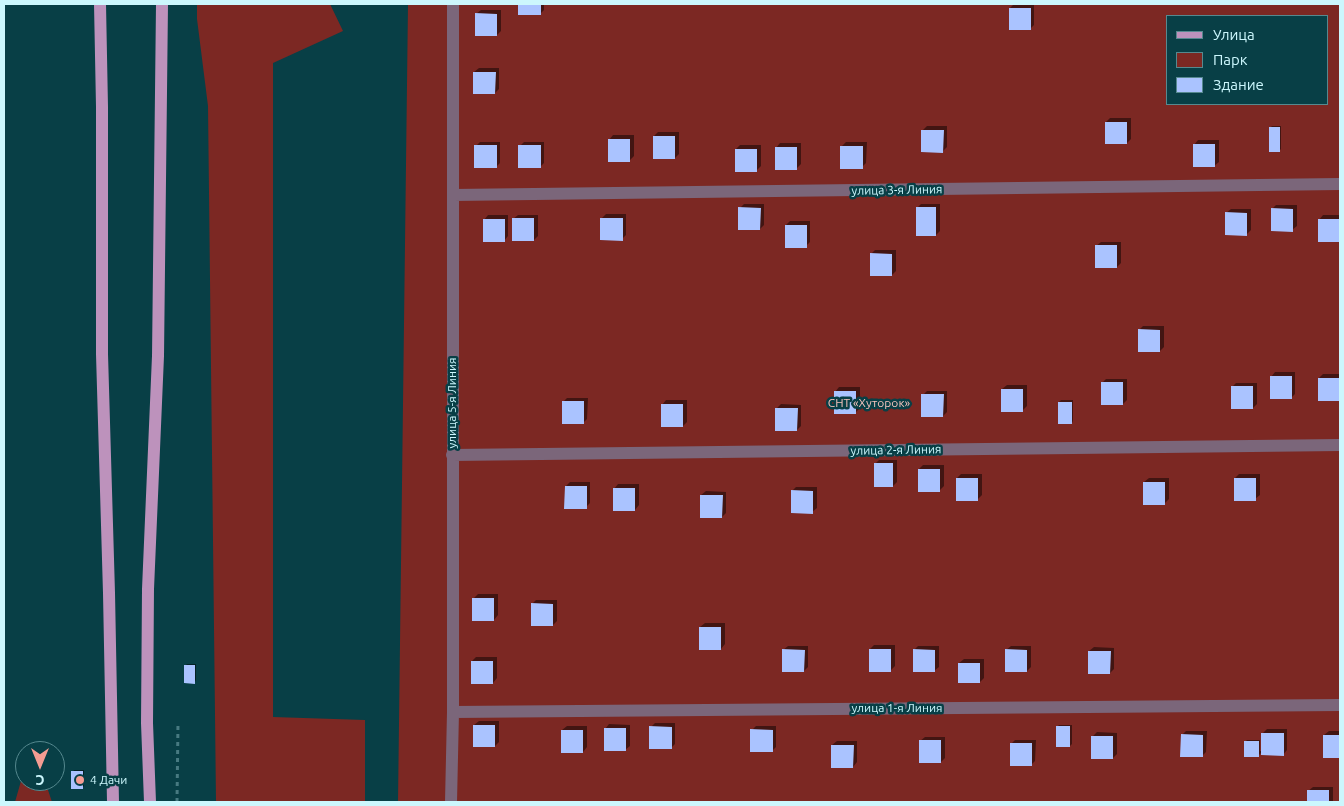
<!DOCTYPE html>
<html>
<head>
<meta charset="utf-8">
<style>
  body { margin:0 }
  #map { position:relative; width:1344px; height:806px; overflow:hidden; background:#083f46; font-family:Ubuntu,sans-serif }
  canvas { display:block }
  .frame { position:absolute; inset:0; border:5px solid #ccf7fd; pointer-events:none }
  .legend { position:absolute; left:1166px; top:15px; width:162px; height:90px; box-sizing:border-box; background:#083f46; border:1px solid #56898f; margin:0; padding:6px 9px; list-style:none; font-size:15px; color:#ccf7fd }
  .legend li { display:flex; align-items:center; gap:10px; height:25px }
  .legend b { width:25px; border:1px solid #56898f }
  .north { position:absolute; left:15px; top:741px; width:50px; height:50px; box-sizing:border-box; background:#083f46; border:1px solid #56898f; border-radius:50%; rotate:180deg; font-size:14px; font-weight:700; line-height:20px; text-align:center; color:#ccf7fd }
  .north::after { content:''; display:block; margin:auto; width:18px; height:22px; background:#f59c92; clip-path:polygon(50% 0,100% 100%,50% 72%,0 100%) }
</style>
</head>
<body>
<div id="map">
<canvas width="1344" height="806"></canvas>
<div class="frame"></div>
<ul class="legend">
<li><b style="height:6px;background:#bd92bc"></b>Улица</li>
<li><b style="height:14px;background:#7c2823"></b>Парк</li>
<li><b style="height:14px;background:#aac3ff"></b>Здание</li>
</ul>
<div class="north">С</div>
</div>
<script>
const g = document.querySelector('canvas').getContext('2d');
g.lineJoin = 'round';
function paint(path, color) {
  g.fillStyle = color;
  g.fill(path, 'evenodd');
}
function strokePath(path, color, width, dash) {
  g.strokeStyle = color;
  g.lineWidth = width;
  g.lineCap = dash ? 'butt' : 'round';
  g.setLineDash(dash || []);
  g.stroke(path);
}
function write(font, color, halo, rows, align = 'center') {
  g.font = font + ' Ubuntu,sans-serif';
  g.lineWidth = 5;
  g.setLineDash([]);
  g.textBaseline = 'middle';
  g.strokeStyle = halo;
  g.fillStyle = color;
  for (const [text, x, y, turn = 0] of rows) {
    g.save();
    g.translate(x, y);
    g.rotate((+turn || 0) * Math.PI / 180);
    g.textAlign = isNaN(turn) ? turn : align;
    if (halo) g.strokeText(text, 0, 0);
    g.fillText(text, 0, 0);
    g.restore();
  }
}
paint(new Path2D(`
  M197,4H330L343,31L273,63V717L365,720V802H216L208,106L197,19Z
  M408,4H1340V802H398ZM1168,16H1328V104H1168Z
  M25,773V781H45L52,802H15L23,774Z`), '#7c2823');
paint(new Path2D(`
  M520,4H544V10L540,14H520Z
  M1014,4H1034V25L1030,29L1010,8Z
  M481,10H501V31L497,35L476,14Z
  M479,68H499V89L495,93L474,72Z
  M1110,118H1131V139L1127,143L1106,122Z
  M927,126H947V147L943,151L923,130Z
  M1272,126H1281V149L1279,151L1270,128Z
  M658,132H679V154L675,158L654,136Z
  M613,135H634V156L629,161L609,140Z
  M1198,140H1219V162L1214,166L1194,145Z
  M480,142H500V163L496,167L476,146Z
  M524,142H544V163L540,167L520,146Z
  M846,142H867L866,163L862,167L842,146Z
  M780,143H801V164L796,169L776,148Z
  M740,145H761V166L757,170L736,149Z
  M744,204H764V225L760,229L740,208Z
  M921,204H940V231L936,235L917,208Z
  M1276,205H1297V226L1292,230L1272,209Z
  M1231,209H1251V230L1247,234L1226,213Z
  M606,214H626V235L622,239L602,218Z
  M488,215H508V236L504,241L484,220Z
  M518,215H538V236L534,240L513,219Z
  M1323,215H1340V241L1319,220Z
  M790,221H810V242L806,246L786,225Z
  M1101,242H1121V263L1117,267L1096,246Z
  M875,250H896V271L892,275L871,254Z
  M1143,326H1164V347L1160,351L1139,330Z
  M1275,372H1295V394L1291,398L1271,377Z
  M1323,374H1340V399L1319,378Z
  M1106,379H1127V400L1123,404L1102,383Z
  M1236,383H1257V404L1253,408L1232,387Z
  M1007,385H1027V406L1023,410L1002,389Z
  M839,387H860V408L855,413L835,392Z
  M927,391H947V412L943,416L923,395Z
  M567,398H588L587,419L583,423L563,402Z
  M666,400H687V422L683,426L662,405Z
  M1061,400H1073V421L1072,423L1059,402Z
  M781,404L801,405V426L797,430L776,409Z
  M879,460H897V482L893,486L875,464Z
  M923,465H944V486L940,490L919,469Z
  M961,474H982V495L978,499L957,478Z
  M1239,474H1260V495L1255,499L1235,478Z
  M1149,478H1169V499L1165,503L1144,482Z
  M570,482H590V503L586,507L566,486Z
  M618,484H639V505L635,510L614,489Z
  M796,487H817V508L812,512L792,491Z
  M706,491L726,492V513L722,517L701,495Z
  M478,594H498V615L494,620L473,599Z
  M536,600H557V621L553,625L532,604Z
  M705,623H725V644L721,649L700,627Z
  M874,645H895V666L890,671L870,649Z
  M788,646H808V667L804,671L783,650Z
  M918,646H939V667L934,671L914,650Z
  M1011,646H1031V667L1027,671L1006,650Z
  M1094,647L1114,648V669L1110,673L1089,651Z
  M476,657H497V678L493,683L472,661Z
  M964,659H984V678L980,682L959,663Z
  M187,664H196V680L195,682L185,666Z
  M479,721H499V742L495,746L474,725Z
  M655,723H675V744L671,748L651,727Z
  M609,724L630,725V746L625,750L605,729Z
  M1059,725H1072V744L1070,746L1057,727Z
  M567,726H587V747L583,752L562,730Z
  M756,726H776V747L772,751L752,730Z
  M1267,729H1287V750L1283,755L1262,752L1258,756L1245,742L1247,740H1260V751H1263V733Z
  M1186,731H1207L1206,752L1202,756L1182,735Z
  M1329,731H1340V757H1324V735Z
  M1097,732L1117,733V754L1113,758L1092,737Z
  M925,737H945V758L941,762L920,741Z
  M1015,740H1036L1035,761L1031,765L1011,744Z
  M837,741H857V762L853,767L832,745Z
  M74,770H84V786L82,788L73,772Z
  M1313,787H1333V802H1308V791Z`), '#0007');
paint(new Path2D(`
  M518,4H541V15H518Z
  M1009,8H1031V30H1009Z
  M475,13L497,14V36H475Z
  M473,72H496L495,94H473Z
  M1105,122H1127V144H1105Z
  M1269,127H1280V152H1269Z
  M921,130H944L943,153L921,152Z
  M653,136H675V159H653Z
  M608,139H630V162H608Z
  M1193,144H1215V167H1193Z
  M474,145H497V168H474Z
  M518,145H541V168H518Z
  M840,146H863V169H840Z
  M775,147H797V170H775Z
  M735,149H757V172H735Z
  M738,207L761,208L760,230H738Z
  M916,207H936V236H916Z
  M1271,208L1293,209V232L1271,231Z
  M1225,212L1247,213V236L1225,235Z
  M512,218H534V241H512Z
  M600,218H623V241L600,240Z
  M483,219H505V242H483Z
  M1318,219H1340V242H1318Z
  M785,225H807V248H785Z
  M1095,245H1117V268H1095Z
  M870,253L892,254V276H870Z
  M1138,329L1160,330V352H1138Z
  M1270,376H1292V399H1270Z
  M1318,378H1340V401H1318Z
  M1101,382H1123V405H1101Z
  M1231,386H1253V409H1231Z
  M1001,389H1023V412H1001Z
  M834,391H856V414H834Z
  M921,394H944L943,417H921Z
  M562,401H584V424H562Z
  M1058,402H1072V424H1058Z
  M661,404H683V427H661Z
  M775,408H798L797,431H775Z
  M874,463H893V487H874Z
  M918,469H940V492H918Z
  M956,478H978V501H956Z
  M1234,478H1256V501H1234Z
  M1143,482H1165V505H1143Z
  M565,486H587V509H564Z
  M613,488H635V511H613Z
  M791,490L813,491V514L791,513Z
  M700,495H723L722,518H700Z
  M472,598H494V621H472Z
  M531,603L553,604V626H531Z
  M699,627H721V650H699Z
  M782,649L805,650L804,672H782Z
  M869,649H891V672H869Z
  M913,649L935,650V672H913Z
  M1005,649L1027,650V672H1005Z
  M1088,651H1111L1110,674H1088Z
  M471,661H493V684H471Z
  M958,663H980V683H958Z
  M184,665H195V684L184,683Z
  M473,725H495V747H473Z
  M649,726L672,727V749H649Z
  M1056,726H1070V747H1056Z
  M604,728H626V751H604Z
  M750,729L773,730V752H750Z
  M561,730H583V753H561Z
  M1261,733H1284V756L1261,755Z
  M1181,734L1203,735V757H1180Z
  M1323,735H1340V758H1323Z
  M1091,736H1113V759H1091Z
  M919,740H941V763H919Z
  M1244,741H1259V757H1244Z
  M1010,743H1032V766H1010Z
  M831,745H854L853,768H831Z
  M71,771H83V789H71Z
  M1307,790H1329V802H1307Z`), '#aac3ff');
strokePath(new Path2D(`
  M177,802L178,723`), '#477a81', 3, [4, 4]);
strokePath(new Path2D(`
  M453,195L1340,184
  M452,455L1340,445
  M453,712L1340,705
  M451,802L453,712V4`), '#7b667a', 12);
strokePath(new Path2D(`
  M100,4L102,107V354L109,593L113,802
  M150,802L147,723L148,589L158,356L162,4`), '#bd92bc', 12);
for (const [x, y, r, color] of [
  [80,780,5,"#f59c92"]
]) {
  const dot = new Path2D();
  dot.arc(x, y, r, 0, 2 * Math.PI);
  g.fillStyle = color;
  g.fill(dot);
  strokePath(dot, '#083f46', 2);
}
write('12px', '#ccf7fd', '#083f46', [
  ["улица 3-я Линия",897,190,-1],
  ["улица 5-я Линия",452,403,-90],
  ["улица 2-я Линия",896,450,-1],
  ["улица 1-я Линия",897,708]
]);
write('12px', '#f9c5be', '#083f46', [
  ["СНТ «Хуторок»",869,403]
]);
write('12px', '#ccf7fd', '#083f46', [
  ["4 Дачи",90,780]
], 'left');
</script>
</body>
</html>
